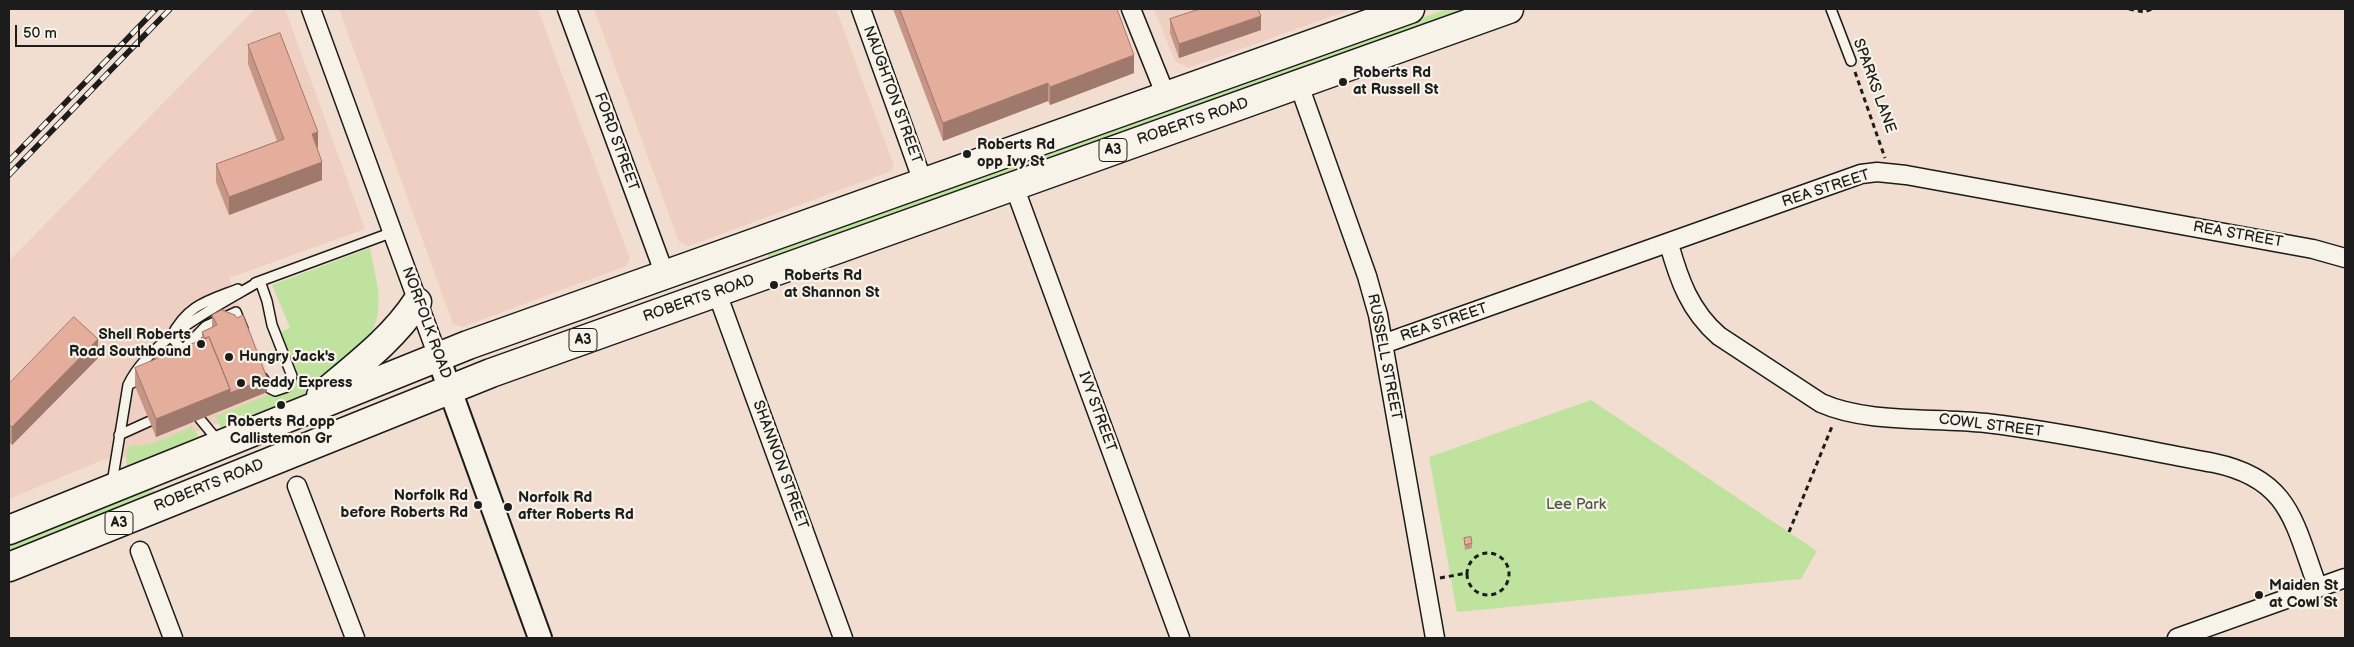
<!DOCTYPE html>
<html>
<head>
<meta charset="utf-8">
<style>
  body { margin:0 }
  #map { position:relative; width:2354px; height:647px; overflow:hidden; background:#f2ded1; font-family:"Balsamiq Sans",sans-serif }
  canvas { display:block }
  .frame { position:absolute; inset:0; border:10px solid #1c1c1c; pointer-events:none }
  .scale { position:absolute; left:15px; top:25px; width:125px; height:22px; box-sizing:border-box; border:2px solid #1c1c1c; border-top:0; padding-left:6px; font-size:15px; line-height:18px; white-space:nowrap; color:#1c1c1c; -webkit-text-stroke:4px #f7f3e8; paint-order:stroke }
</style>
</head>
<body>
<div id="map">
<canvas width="2354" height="647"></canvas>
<div class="frame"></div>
<div class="scale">50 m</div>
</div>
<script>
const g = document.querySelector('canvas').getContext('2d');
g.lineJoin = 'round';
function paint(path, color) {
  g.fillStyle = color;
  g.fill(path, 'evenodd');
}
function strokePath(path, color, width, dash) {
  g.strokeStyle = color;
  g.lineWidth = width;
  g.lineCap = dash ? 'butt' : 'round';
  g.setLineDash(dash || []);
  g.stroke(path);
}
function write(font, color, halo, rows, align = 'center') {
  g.font = font + ' "Balsamiq Sans",sans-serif';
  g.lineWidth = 4.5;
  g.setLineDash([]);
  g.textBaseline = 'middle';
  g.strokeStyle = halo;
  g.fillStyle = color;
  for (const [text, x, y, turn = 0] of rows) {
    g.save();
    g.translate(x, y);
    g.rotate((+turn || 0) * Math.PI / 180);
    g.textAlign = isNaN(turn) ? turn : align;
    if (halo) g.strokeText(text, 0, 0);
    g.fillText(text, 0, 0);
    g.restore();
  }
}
paint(new Path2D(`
  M255,9H285L365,229L229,278L278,399L133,457L102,460L9,499V261Z
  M339,9H538L630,259L626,266L462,327L453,324Z
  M594,9H836L894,166L891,171L689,246L678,240Z
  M1154,9H1352L1188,68L1175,61Z`), '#eecfc1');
paint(new Path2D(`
  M1447,9H1477L770,261L766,251Z
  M370,248C375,277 386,306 371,333L379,340L314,390L223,431L215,416L269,395L284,393L295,385L297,372L280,332L290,328L272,285Z
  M1591,400L1817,551L1801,579L1457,612L1429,457Z
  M192,427L201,439L126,469L127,451L129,446L148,445Z
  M152,487L156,494L9,553V543Z`), '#bfe39e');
const service = new Path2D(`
  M1831,9L1851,61
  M260,281L267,301L272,325L292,376L287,387L275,391L269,388L263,378
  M255,283L393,232
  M183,350L171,337C187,305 207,301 238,289
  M178,355L206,326L236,312L243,329
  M128,385L144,377
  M200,419L219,442
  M119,435L150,421
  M112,483L128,385C150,339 216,307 260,281`);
const minor = new Path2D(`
  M311,9L438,357
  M567,9L665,275
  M861,9L923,182
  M1131,9L1166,96
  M1299,85L1367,276L1378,315L1435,638
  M1014,186L1180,638
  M1669,244C1679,280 1690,311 1719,336L1821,403C1868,424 1934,417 1986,423C2062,432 2138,449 2214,463C2291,479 2294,524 2318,588
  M717,293L843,638
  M1383,344L1861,174L1877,172L1906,175L2313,249L2345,258
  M297,486L355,638
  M140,551L173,638
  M2177,638L2345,578`);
const tertiary = new Path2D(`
  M438,357L540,638`);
const trunk = new Path2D(`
  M321,396C355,367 393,339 417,302
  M9,530L468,345L1410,9
  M9,567L491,373L1509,9`);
strokePath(service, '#1c1c1c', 12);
strokePath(minor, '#1c1c1c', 21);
strokePath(tertiary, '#1c1c1c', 26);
strokePath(trunk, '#1c1c1c', 31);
strokePath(new Path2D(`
  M2129,9L2144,12L2152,9
  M1855,72L1885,158
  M1789,532L1833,424
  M1467 574a21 21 0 1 1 42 0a21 21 0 1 1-42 0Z
  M1440,578L1467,573`), '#1c1c1c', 3, [5, 4]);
strokePath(service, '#f7f3e8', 9);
strokePath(minor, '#f7f3e8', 18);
strokePath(tertiary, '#f7f3e8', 22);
strokePath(trunk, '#f7f3e8', 28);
const rail = new Path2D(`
  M9,161L156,9
  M9,175L170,9`);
strokePath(rail, '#1c1c1c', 5.5);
strokePath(rail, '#f7f3e8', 4, [11]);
paint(new Path2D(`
  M893,9H1117L1134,73L1050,105L1048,101L943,141Z
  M1170,19L1261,30L1179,58L1170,33Z
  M248,45L318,150L322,180L229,215L216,182V164L277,141L248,64Z
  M212,315L267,392L156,437L135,386V368L202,340V332L212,327Z
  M98,358L12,445L9,442V384Z
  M1464,538L1472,543V548L1465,550Z`), '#c59586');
paint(new Path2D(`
  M1261,16V30L1179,58V44Z
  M1134,55V73L1050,105V87Z
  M1048,83V101L943,141V123Z
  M318,132V150L312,134Z
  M322,162V180L229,215V197Z
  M98,339V358L12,445V427Z
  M267,378V392L156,437V419L230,389Z`), '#a0796d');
const building = new Path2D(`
  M900,9H1117L1134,55L1050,87L1048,83L943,123Z
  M1200,9H1258L1261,16L1179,44L1170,19Z
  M280,33L318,132L312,134L322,162L229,197L216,164L284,139L248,45Z
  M222,310L235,315L237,318L243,315L267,378L230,393V389L209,337L205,339L202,332L217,325L212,315Z
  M74,317L98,339L12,427L9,424V384Z
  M209,337L230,389L156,419L135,368Z
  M1471,537L1472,543L1465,545L1464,538Z`);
paint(building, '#e5ad9c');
strokePath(building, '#a0796d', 1);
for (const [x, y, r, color] of [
  [1343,82,5,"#1c1c1c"],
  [967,154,5,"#1c1c1c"],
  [774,285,5,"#1c1c1c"],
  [201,344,5,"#1c1c1c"],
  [229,357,5,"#1c1c1c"],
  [241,383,5,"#1c1c1c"],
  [281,405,5,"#1c1c1c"],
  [478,505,5,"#1c1c1c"],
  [508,507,5,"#1c1c1c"],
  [2259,595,5,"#1c1c1c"]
]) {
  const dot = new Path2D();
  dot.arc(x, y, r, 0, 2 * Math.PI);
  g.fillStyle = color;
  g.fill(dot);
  strokePath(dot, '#f7f3e8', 2);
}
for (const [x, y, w] of [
  [1113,150,28],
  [583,340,28],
  [119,523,28]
]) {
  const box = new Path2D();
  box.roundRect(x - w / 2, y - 11.5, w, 23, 4);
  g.fillStyle = '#f7f3e8';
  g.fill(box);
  strokePath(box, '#1c1c1c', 1);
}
write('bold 14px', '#1c1c1c', null, [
  ["A3",1113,150],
  ["A3",583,340],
  ["A3",119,523]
]);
write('bold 15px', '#1c1c1c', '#f7f3e8', [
  ["Roberts Rd",1353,73],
  ["at Russell St",1353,90],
  ["Roberts Rd",977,145],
  ["opp Ivy St",977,162],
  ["Roberts Rd",784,276],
  ["at Shannon St",784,293],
  ["Shell Roberts",191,335,"right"],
  ["Road Southbound",191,352,"right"],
  ["Hungry Jack's",239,357],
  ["Reddy Express",251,383],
  ["Roberts Rd opp",281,422,"center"],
  ["Callistemon Gr",281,439,"center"],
  ["Norfolk Rd",468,496,"right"],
  ["before Roberts Rd",468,513,"right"],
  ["Norfolk Rd",518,498],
  ["after Roberts Rd",518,515],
  ["Maiden St",2269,586],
  ["at Cowl St",2269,603]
], 'left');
write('15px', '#1c1c1c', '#f7f3e8', [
  ["SPARKS LANE",1874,86,70],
  ["NAUGHTON STREET",892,95,70],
  ["ROBERTS ROAD",1193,122,-19],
  ["FORD STREET",616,142,70],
  ["REA STREET",1826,189,-18],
  ["REA STREET",2238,235,10],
  ["ROBERTS ROAD",699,299,-19],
  ["NORFOLK ROAD",426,323,70],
  ["REA STREET",1444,323,-19],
  ["RUSSELL STREET",1384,357,79],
  ["IVY STREET",1097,412,70],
  ["COWL STREET",1991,426,7],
  ["SHANNON STREET",780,465,70],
  ["ROBERTS ROAD",209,486,-22]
]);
write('15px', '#4d5843', '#f7f3e8', [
  ["Lee Park",1576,505]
]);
</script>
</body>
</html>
